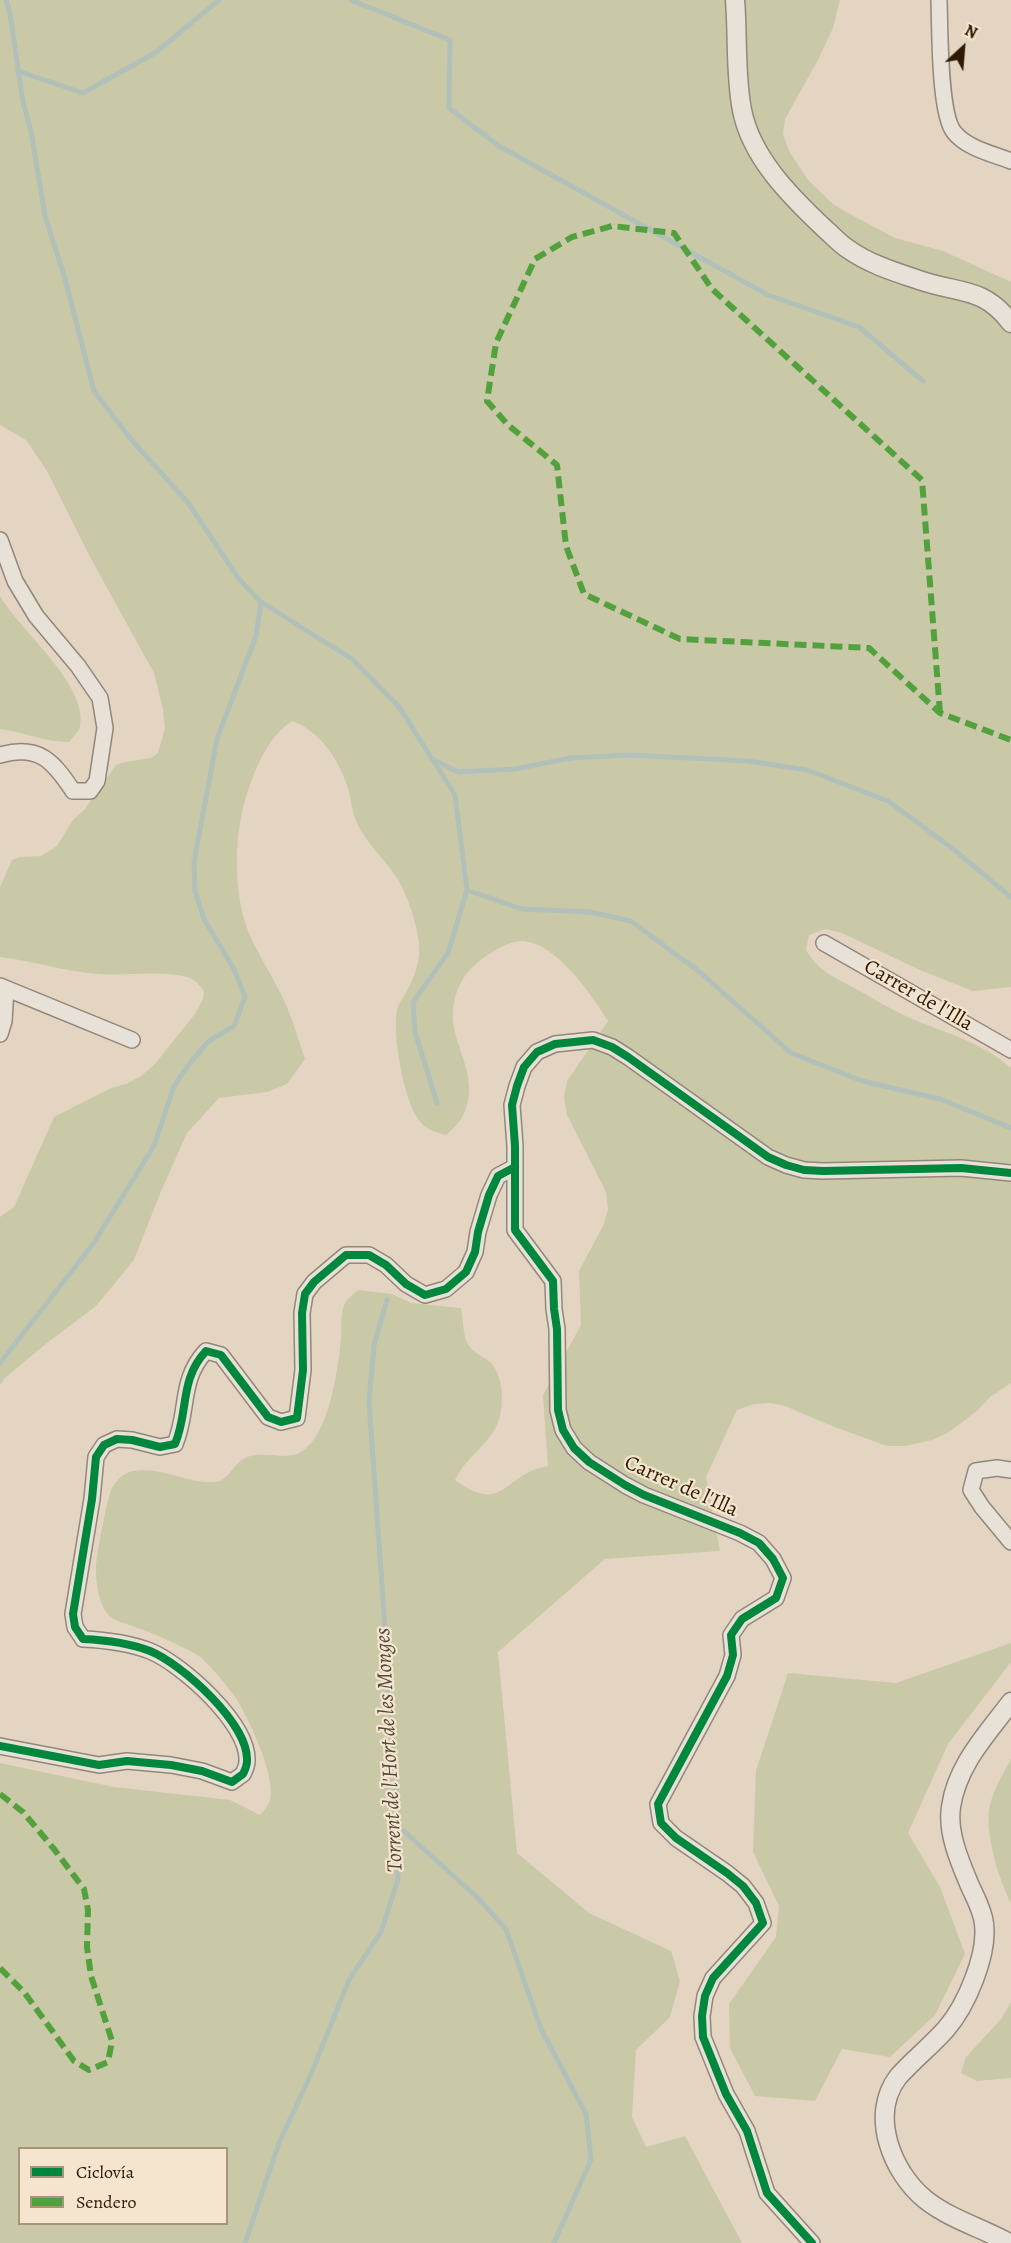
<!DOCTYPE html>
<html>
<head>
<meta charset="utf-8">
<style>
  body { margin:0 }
  #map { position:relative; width:1011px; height:2243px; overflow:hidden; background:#e3d5c2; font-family:Alegreya,serif }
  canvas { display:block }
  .legend { position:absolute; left:18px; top:2147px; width:210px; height:78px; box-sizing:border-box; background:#f5e5cf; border:2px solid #a6947d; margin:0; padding:8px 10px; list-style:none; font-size:18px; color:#2f1b03 }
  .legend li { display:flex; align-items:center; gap:12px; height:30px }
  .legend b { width:30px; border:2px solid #a6947d }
  .north { position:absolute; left:933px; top:18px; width:60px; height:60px; -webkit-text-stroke:4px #f5e5cf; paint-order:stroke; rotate:26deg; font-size:16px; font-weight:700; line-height:24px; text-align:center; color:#2f1b03 }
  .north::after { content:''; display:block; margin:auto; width:21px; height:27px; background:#2f1b03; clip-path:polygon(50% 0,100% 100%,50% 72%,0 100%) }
</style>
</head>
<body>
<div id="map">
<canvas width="1011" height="2243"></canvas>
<ul class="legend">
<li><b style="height:8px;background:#00873e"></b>Ciclovía</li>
<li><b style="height:8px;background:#52a13d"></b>Sendero</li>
</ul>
<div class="north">N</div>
</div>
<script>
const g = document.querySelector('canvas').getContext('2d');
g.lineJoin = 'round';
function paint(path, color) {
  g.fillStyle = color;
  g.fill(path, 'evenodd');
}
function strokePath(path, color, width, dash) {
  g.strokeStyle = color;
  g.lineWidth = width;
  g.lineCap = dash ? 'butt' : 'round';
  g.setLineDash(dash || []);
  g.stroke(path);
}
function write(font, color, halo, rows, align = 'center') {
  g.font = font + ' Alegreya,serif';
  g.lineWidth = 4.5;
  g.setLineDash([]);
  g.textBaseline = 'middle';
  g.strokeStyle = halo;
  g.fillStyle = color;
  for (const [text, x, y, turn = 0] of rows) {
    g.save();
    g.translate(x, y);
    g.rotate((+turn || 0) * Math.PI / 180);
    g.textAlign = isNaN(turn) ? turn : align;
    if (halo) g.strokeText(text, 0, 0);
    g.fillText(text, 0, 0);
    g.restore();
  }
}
paint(new Path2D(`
  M0,0H840L833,28L818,60L785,119L783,134L789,151L808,180L833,204L848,213L895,238L943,251L1011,282V987L973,991L922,971L842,933L825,929L809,935L806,950C820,973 833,976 856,989C873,998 890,1009 908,1017C944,1033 981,1041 1011,1068V1383L990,1397L977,1411L949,1432L932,1440L905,1446H887L832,1426L785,1406L770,1403L754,1404L737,1410L706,1477L720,1551L605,1559L498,1652L517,1853L589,1913L671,1951L680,1981L670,2017L636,2050L632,2117L646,2147L685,2136L742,2243H0V1763L114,1787L230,1800L260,1815C263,1811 269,1805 270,1800C276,1776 249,1719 236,1698C228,1687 211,1666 200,1657C190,1649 152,1633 138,1628C128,1624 113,1622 106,1612C98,1601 96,1582 96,1568C96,1556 107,1499 112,1488C133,1449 184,1486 216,1482C229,1480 235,1461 247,1457C263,1451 283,1459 297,1454C329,1441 338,1369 341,1339C342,1328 340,1313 345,1303C348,1298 354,1294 358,1290L392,1294L411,1303L461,1308C463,1318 463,1331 466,1340C470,1352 482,1355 490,1362C505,1376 505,1412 495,1429C484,1448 465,1459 455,1480C505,1516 502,1474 548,1466L543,1395L581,1325L579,1271L604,1224L608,1209L606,1192L567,1115L564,1098L567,1081L608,1021C591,994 558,945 524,941C510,940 493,951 482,959C465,971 456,987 453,1008C450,1038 471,1063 469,1093C467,1112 461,1123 446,1135C435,1132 426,1130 419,1120C404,1102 392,1034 397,1010C398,1004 402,1000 405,994C414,979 421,961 419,943C416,921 408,896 397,878C385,859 367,845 357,823C352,813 351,799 348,788C339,760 320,731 292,721C270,736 259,760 250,785C233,830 231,898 253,942C264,964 277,984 287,1007C294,1024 299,1042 305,1059L287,1084L267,1092L219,1098L187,1133L159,1196L134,1260L96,1306L47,1343L5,1378L0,1385V1217L14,1207L54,1117L111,1088L126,1084L141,1076L154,1065L195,1014L203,999L204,991C199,985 195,979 187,977C158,970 129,976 99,974C65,972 33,961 0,957V887L12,860L20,857L41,856L57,846L73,820L85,809L116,765L125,762L151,758L158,753L165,728L163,710L154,673L90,557L47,471L26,440L0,425ZM20,2148H226V2224H20Z
  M0,596C20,631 89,685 80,727C78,732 72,738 69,742C45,742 24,732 0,729Z
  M1011,1643V1662L948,1744L908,1833L940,1887L965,1954L935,2015L890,2057L842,2049L815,2101L755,2096L730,2048L729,2004L776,1937L779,1906L753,1852L756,1771L788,1673L896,1683Z
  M1011,1759V1903C999,1880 986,1837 989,1811C991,1793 1003,1774 1011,1759Z
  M1011,2002V2078L977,2081L961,2073L966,2057L1002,2018Z`), '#c9c9a7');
strokePath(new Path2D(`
  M6,0L10,13L23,102L31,131L45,216L64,275L94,391L130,438L189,504L239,579L261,602L352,659L400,708L432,759L458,772L515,769L571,758L629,755L748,761L807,770L888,801L953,849L1011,897
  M351,0L450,40L449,108L499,146L768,295L859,327L923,381
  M18,71L83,93L155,53L219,0
  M433,760L455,795L467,890L522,909L590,912L631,921L701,973L791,1053L862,1081L940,1099L1011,1128
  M437,1103L415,1032L413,1002L448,953L467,890
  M0,1363L93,1244L154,1146L174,1086L190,1063L209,1041L234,1026L245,997L234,969L204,919L195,891L194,862L217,739L256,636L261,602
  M397,1825L478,1898L506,1929L541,2029L586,2114L591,2160L554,2243
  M245,2243L279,2143L311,2074L349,1980L381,1932L398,1879L396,1784L369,1402L374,1345L387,1300`), '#b2c0ba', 5);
const minor = new Path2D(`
  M939,0C940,27 939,114 954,132C966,148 993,154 1011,161
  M0,540L15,581L36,616L78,666L100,698L105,728L97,781L90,791H73C53,761 39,744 0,755
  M824,943L1011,1050
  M0,986L132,1040
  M0,1034L4,1021L6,989
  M1011,1470L997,1468L976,1471L971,1490L982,1507L1011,1542
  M0,1746L99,1765L127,1761L171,1765L202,1771L232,1782L243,1774C245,1770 247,1765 247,1761C249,1724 182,1664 150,1651C129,1643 105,1640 83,1639L75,1627L73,1614L92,1499L96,1457L104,1445L117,1439L132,1440L160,1447L175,1444C189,1411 179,1380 206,1351L221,1355L268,1417L281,1422L297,1418L303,1370L302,1313L305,1294L314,1282L346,1255H369L386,1265L406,1284L425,1295L446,1289L466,1272L475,1252L478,1232L489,1195L498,1176L515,1167
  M812,2243L767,2193L747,2131L726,2094L703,2037L702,2016L705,1996L713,1978L763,1923L756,1903L743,1886L727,1873L676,1838L661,1823L658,1804L727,1676L733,1655L731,1635L742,1619L776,1598L783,1578L773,1559L759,1543L740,1533L644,1495L625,1485L589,1462L574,1448L563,1430L558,1410L557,1329L554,1309L553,1281L515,1230V1146L512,1105L517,1086L524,1067L537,1052L555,1044L593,1040L612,1047L628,1057L768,1157L786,1165L804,1170L823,1171L961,1168L1011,1173`);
const tertiary = new Path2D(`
  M735,0C738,36 735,74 742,110C751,157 790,196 824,228C832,235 839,243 848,249C869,264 895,272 919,280C959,294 983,286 1011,323
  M1009,2243C982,2228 950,2219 926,2200C892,2173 869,2115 898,2077C913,2060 931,2046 946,2029C966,2006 988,1955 984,1924C983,1911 975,1897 970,1886C960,1862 947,1833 951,1807C957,1765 987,1734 1011,1702`);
strokePath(minor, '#92877a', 18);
strokePath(tertiary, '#92877a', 21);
strokePath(minor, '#e8e1d7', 15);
strokePath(tertiary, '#e8e1d7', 18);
strokePath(new Path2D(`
  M940,713L922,480L712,289L674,233L612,226L572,237L535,259L496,343L487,401L508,425L557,465L566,546L584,594L680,639L869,648L940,713L1011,740
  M0,1794L23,1812L54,1849L84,1889L88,1910L87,1947L91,1976L112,2041L108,2062L89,2070L74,2061L24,1992L0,1968`), '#52a13d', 6, [12, 6]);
strokePath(new Path2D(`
  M0,1746L99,1765L127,1761L171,1765L202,1771L232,1782L243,1774C245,1770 247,1765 247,1761C249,1724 182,1664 150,1651C129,1643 105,1640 83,1639L75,1627L73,1614L92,1499L96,1457L104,1445L117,1439L132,1440L160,1447L175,1444C189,1411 179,1380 206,1351L221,1355L268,1417L281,1422L297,1418L303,1370L302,1313L305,1294L314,1282L346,1255H369L386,1265L406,1284L425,1295L446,1289L466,1272L475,1252L478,1232L489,1195L498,1176L515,1167
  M812,2243L767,2193L747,2131L726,2094L703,2037L702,2016L705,1996L713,1978L763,1923L756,1903L743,1886L727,1873L676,1838L661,1823L658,1804L727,1676L733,1655L731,1635L742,1619L776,1598L783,1578L773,1559L759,1543L740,1533L644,1495L625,1485L589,1462L574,1448L563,1430L558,1410L557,1329L554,1309L553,1281L515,1230V1146L512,1105L517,1086L524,1067L537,1052L555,1044L593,1040L612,1047L628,1057L768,1157L786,1165L804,1170L823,1171L961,1168L1011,1173`), '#00873e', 8);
write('21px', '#2f1b03', '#f5e5cf', [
  ["Carrer de l'Illa",918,996,30],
  ["Carrer de l'Illa",681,1487,24]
]);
write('italic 22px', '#504a39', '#f5e5cf', [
  ["Torrent de l'Hort de les Monges",390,1750,-93]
]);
</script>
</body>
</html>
